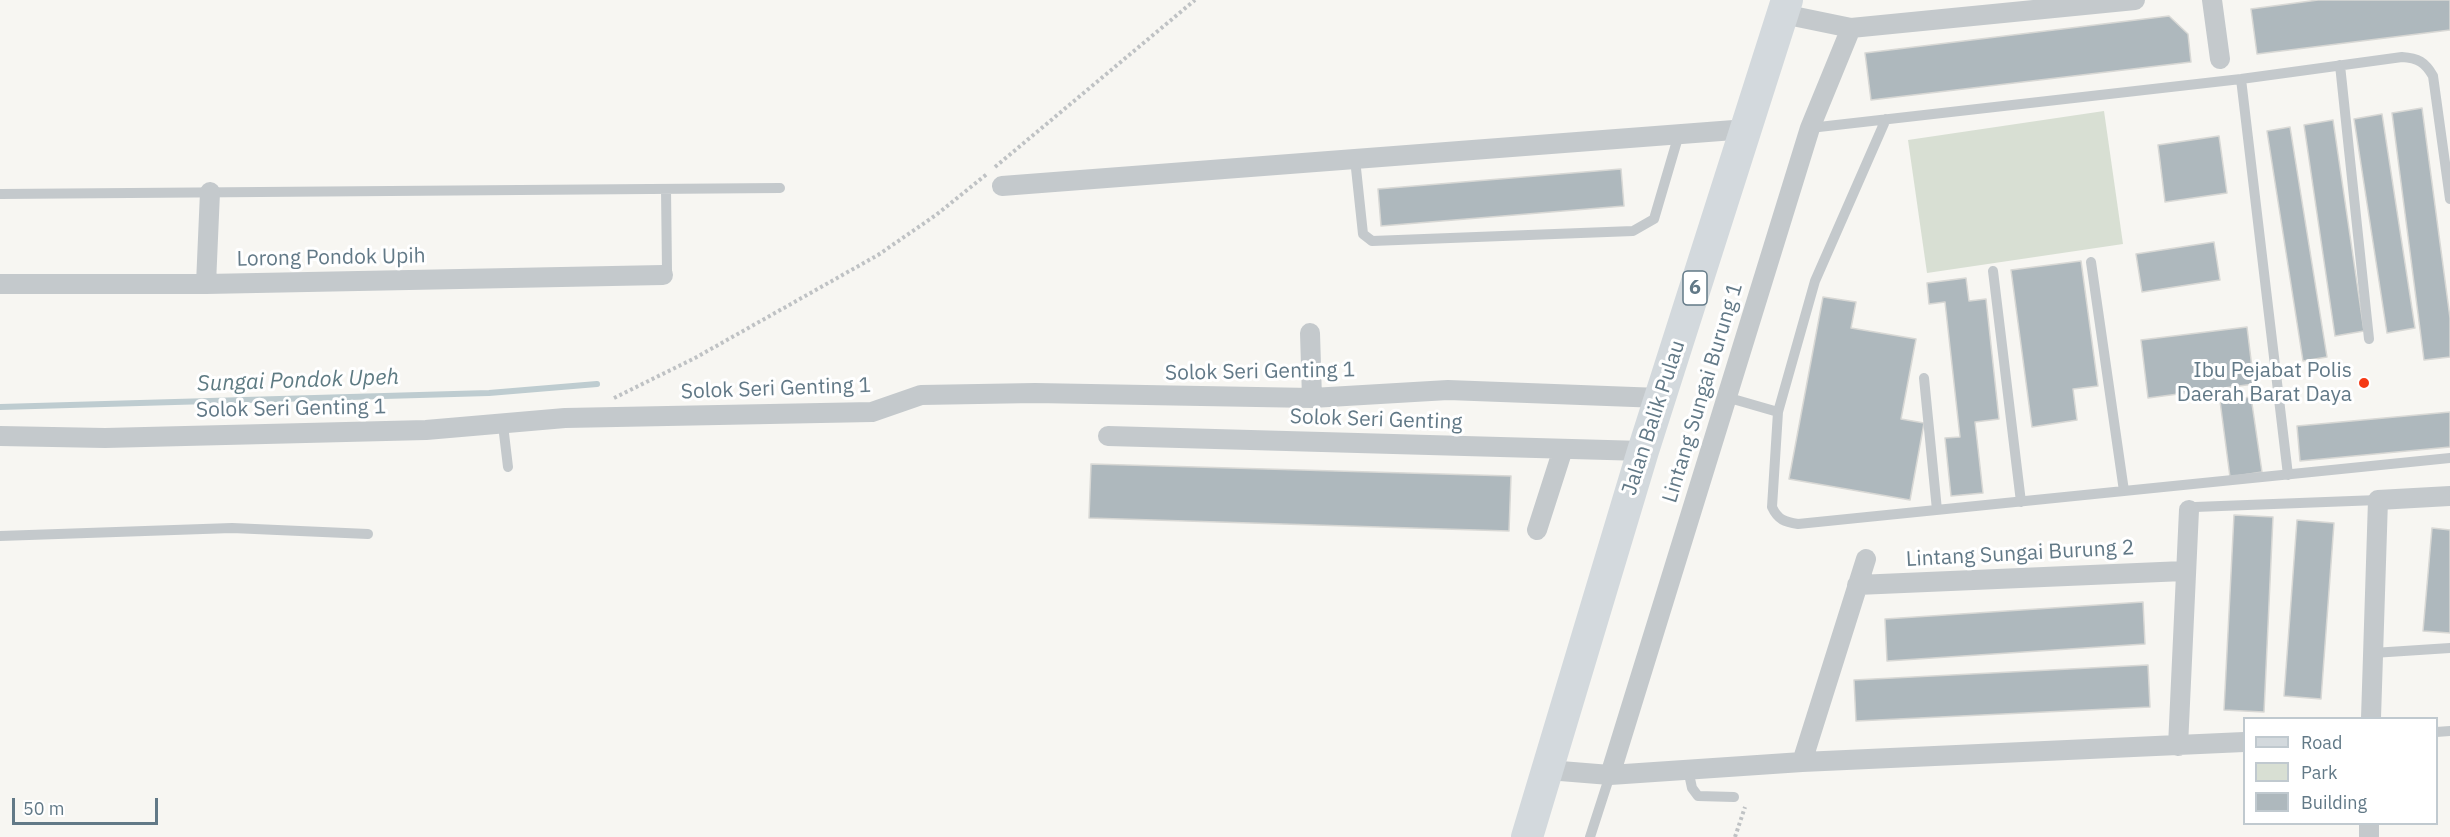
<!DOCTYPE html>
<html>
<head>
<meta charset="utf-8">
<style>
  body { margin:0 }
  #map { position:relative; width:2450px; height:837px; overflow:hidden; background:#f7f6f2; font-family:"IBM Plex Sans",sans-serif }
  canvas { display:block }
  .legend { position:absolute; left:2243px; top:717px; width:195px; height:108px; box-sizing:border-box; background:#fff; border:2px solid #c0c9cf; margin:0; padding:8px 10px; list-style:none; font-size:18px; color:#627987 }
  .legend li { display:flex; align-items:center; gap:12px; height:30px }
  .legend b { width:30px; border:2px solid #c0c9cf }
  .scale { position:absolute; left:12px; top:798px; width:146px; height:27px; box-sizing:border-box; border:3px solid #627987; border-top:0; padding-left:8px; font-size:18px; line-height:21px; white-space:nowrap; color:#627987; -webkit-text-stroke:4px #fff; paint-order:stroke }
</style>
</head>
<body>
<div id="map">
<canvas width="2450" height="837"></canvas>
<ul class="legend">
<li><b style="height:8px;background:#d3d9dd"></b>Road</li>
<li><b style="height:16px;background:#d8dfd3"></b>Park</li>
<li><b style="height:16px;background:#aeb8bd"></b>Building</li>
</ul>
<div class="scale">50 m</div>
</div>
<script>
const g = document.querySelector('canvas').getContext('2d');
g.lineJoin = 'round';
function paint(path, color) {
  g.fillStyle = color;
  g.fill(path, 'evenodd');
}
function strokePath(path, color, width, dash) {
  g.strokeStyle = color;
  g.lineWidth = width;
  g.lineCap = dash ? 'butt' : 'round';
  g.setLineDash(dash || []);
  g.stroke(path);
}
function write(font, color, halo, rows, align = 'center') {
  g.font = font + ' "IBM Plex Sans",sans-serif';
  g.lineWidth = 6;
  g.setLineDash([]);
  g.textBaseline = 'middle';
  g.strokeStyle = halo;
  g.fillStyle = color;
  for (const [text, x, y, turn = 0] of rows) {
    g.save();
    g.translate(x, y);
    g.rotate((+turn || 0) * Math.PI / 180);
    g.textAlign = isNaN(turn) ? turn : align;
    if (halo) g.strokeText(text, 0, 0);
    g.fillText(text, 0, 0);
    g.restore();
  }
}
paint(new Path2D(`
  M2104,111L2123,244L1927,273L1908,140Z`), '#d8dfd3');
strokePath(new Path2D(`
  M0,407L489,393L597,384`), '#beccd0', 6);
const building = new Path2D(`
  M2318,0H2450V30L2257,54L2251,9Z
  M2169,16L2188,34L2191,62L1871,100L1865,53Z
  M2422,108L2450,318V357L2424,360L2392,113Z
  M2382,114L2415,328L2387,333L2354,119Z
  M2333,120L2364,331L2335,336L2304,125Z
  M2290,127L2327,357L2303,361L2267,131Z
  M2219,136L2227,193L2165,202L2158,145Z
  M1621,169L1624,206L1381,226L1378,189Z
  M2214,242L2220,280L2142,292L2136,254Z
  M2081,261L2098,386L2073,389L2077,420L2032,427L2011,270Z
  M1966,278L1969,301L1986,299L1999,419L1975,422L1983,493L1951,496L1945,438L1960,437L1945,302L1929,304L1927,283Z
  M1823,297L1856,302L1851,328L1916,339L1901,419L1924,423L1910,500L1789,479Z
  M2247,327L2254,384L2148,398L2141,340Z
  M2251,397L2262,472L2230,477L2220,401Z
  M2450,412V447L2300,461L2297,426Z
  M1091,464L1511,476L1509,531L1089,518Z
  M2234,515L2273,517L2264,712L2224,710Z
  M2297,520L2334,523L2321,699L2284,696Z
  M2432,528L2450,530V633L2423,631Z
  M2143,602L2145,644L1887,661L1885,619Z
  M2148,665L2150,707L1856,721L1854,680Z`);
paint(building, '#aeb8bd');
strokePath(building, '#d8d8d5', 1.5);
strokePath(new Path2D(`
  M995,167L1195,0
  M614,398L695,358L878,255L936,215L987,174
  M1735,837L1745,807`), '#bfc2c4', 4, [3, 3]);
strokePath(new Path2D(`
  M2340,65L2369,339
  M2241,79L2288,475
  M1886,119L1815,281L1778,412L1772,507C1778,520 1785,522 1798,524L2450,458
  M1810,128L2241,79L2402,57C2418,58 2425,62 2433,76L2450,199
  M1355,159L1363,234L1372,241L1633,231L1654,219L1679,134
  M0,194L780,188
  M2091,262L2124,491
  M1993,271L2021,502
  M663,275L667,271L666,189
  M1924,378L1937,510
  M1726,397L1778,412
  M503,425L508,467
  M2189,510L2195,507L2378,500
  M0,536L232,528L368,534
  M2373,653L2450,648
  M2436,732L2450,731
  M1688,769L1692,788L1698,796L1734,797
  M1590,837L1610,775`), '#c4c9cc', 10);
strokePath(new Path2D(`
  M2212,0L2220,59
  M1783,14L1851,28L2135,0
  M1002,186L1747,129
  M0,284H206L663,275
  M206,284L210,192
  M1310,333L1312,398
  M0,436L105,438L426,430L565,418L872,412L921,395L1035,393L1312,398L1448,390L1660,398
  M1108,436L1643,451
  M1537,530L1563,449
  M1857,585L2184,571
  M2371,718L2378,500L2450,496
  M2178,746L2189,510
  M1802,762L1866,559
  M1548,770L1610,775L1802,762L2244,742
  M1610,775L1810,128L1851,28
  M2369,837V824`), '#c4c9cc', 20);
strokePath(new Path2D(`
  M1527,837L1643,451L1787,0`), '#d3d9dd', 32);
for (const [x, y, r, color] of [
  [2364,383,6,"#f53a15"]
]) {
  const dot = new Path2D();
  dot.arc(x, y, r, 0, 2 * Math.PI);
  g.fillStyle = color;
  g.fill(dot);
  strokePath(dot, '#fff', 2);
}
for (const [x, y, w] of [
  [1695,288,24]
]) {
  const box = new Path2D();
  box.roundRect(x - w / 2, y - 17, w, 34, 4.5);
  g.fillStyle = '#fff';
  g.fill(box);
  strokePath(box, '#627987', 1.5);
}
write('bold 20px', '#627987', null, [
  ["6",1695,288]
]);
write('21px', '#627987', '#fff', [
  ["Lorong Pondok Upih",331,258,-1],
  ["Solok Seri Genting 1",1260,372,-1],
  ["Solok Seri Genting 1",776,389,-2],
  ["Lintang Sungai Burung 1",1703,393,-73],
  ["Solok Seri Genting 1",291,409,-1],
  ["Jalan Balik Pulau",1654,418,-72],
  ["Solok Seri Genting",1376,420,2],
  ["Lintang Sungai Burung 2",2020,554,-3]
]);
write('21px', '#627987', '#fff', [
  ["Ibu Pejabat Polis",2352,371],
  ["Daerah Barat Daya",2352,395]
], 'right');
write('italic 22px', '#5e7b83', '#fff', [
  ["Sungai Pondok Upeh",298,381,-2]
]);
</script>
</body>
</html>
